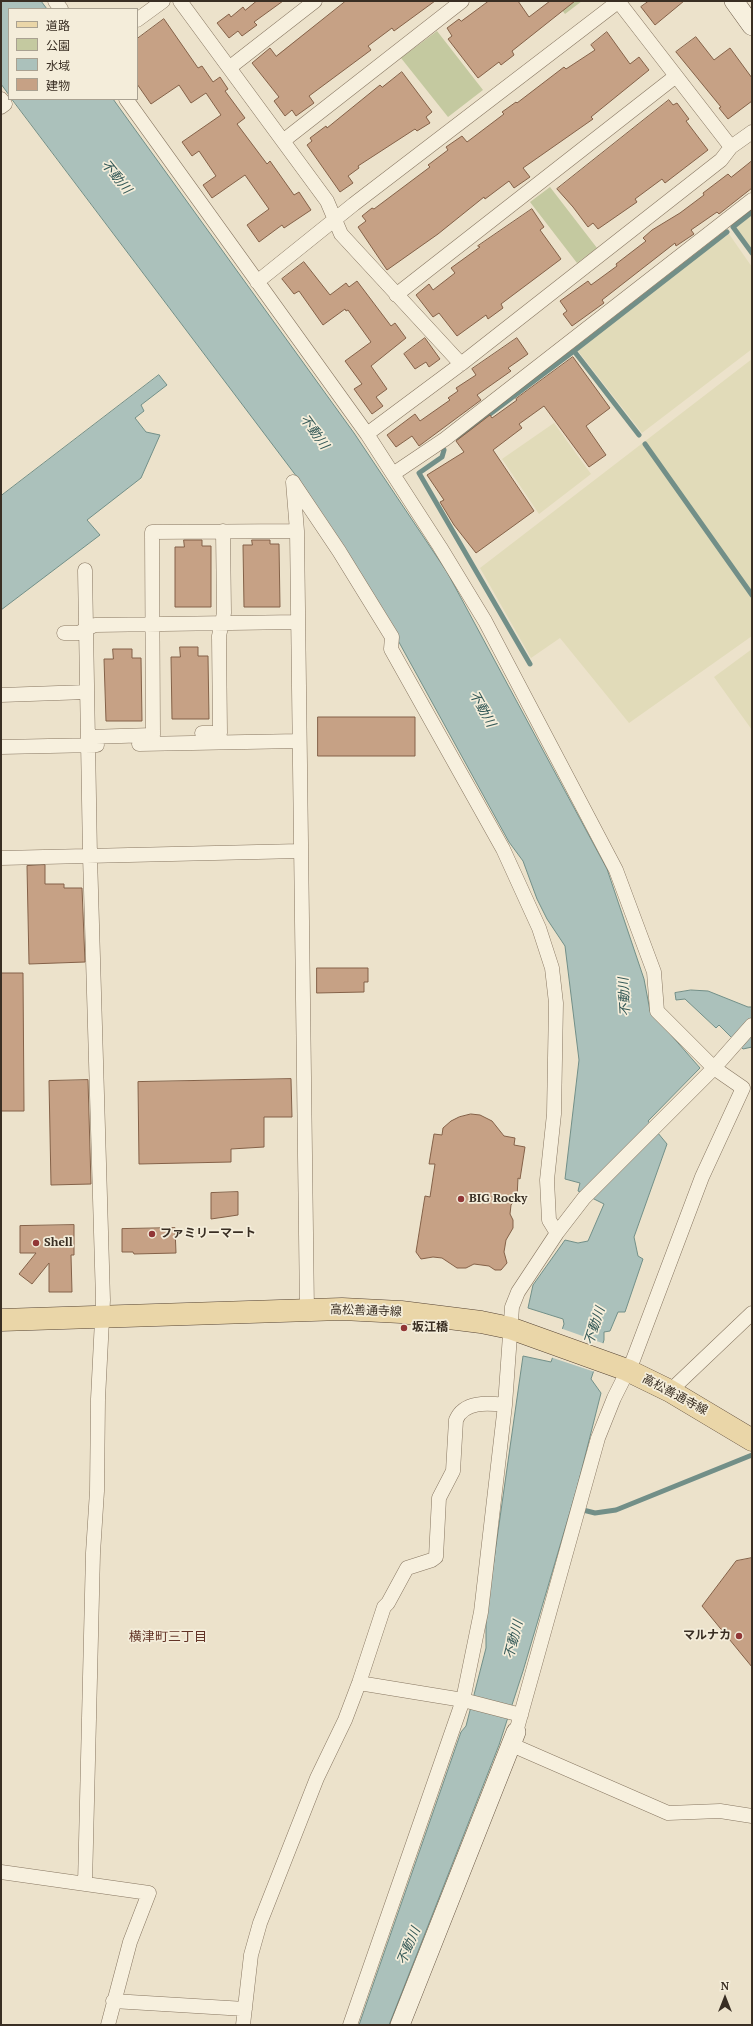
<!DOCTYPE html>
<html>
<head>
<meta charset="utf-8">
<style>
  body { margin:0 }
  #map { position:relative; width:753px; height:2026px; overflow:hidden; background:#ece2cb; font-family:"PT Serif","Noto Sans JP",serif }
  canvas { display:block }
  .frame { position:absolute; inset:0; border:2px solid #392e23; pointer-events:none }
  .legend { position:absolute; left:8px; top:8px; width:130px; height:92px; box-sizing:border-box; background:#f4edda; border:1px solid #a9a191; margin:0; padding:5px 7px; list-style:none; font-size:12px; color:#392e23 }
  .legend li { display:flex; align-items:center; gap:8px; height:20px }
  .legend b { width:20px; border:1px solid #a9a191 }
  .north { position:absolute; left:705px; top:1978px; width:40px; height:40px; -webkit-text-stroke:3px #f4edda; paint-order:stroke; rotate:0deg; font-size:11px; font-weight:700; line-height:16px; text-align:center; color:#392e23 }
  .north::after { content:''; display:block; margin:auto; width:14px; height:18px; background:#392e23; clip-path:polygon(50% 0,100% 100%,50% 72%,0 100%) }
</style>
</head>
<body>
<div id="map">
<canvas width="753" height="2026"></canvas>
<div class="frame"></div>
<ul class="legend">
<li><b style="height:5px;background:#ead6a8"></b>道路</li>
<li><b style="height:11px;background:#c4c9a0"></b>公園</li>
<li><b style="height:11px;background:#abc1bb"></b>水域</li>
<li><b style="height:11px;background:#c6a185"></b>建物</li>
</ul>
<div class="north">N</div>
</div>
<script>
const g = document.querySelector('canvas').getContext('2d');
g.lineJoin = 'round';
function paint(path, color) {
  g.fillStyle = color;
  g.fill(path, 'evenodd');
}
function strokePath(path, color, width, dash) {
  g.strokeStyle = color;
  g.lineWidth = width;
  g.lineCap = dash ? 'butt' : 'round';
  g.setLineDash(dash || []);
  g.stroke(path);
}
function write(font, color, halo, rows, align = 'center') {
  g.font = font + ' "PT Serif","Noto Sans JP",serif';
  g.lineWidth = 3.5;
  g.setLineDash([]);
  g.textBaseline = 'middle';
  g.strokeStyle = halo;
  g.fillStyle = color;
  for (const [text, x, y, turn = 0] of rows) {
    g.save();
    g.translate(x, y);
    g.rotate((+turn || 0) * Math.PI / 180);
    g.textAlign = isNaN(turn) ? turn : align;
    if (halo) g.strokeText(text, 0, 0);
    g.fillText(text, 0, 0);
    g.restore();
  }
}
paint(new Path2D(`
  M752,215V249L736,228Z
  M729,234L752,267V349L642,433L578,351L677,270Z
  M752,359V636L629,723L560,638L531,658L480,568Z
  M554,423L591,474L539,514L502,459Z
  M752,649V730L714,677Z`), '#e1dbb9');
paint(new Path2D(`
  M555,1H582L565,14Z
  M437,31L483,90L448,117L401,58Z
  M550,187L597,248L577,263L530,202Z`), '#c4c9a0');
const water = new Path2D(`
  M1,1H41L47,9H9V95L1,84Z
  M12,99H113L354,433L447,572L607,869L644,979L650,1011L700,1068L648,1121L667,1144L634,1237L638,1256L643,1259L625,1312H618L610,1331L604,1332V1340L591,1379L601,1393L577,1488L523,1671L499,1745L389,2025H359L461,1732L466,1726L486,1648V1616L523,1356L551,1362L564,1324L563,1319L528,1308L533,1285L565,1240L578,1243L588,1241L604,1204L578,1191L580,1183L565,1179L579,1060L565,946L547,919L537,899L523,861L509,842L373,595L303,485Z
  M159,375L167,385L141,405L144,411L135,418L146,432L160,435L141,478L87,520L100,535L1,610V496Z
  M691,990L708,991L748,1007H752V1047L743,1049L719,1025L716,1028L685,999L676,1000L675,993Z`);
paint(water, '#abc1bb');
strokePath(water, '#728f88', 1);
paint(new Path2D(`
  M560,1328L605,1344L595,1372L550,1357Z`), '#ece2cb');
strokePath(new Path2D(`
  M752,212L733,227L752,253
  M574,351L639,435
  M458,438L574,351L727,232
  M645,444L752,595
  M444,450L442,457L419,473L530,664
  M579,1509L595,1513L616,1510L752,1455`), '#728f88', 5);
const building = new Path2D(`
  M257,1H283L254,22L257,25L242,36L238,31L229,38L217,23L229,14L231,17L243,7L245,10Z
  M346,1H435L394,31L392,28L368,46L371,50L309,96L314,103L296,116L292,110L285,116L274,101L279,97L252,63L270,48L276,56Z
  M489,1H518L529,17L550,1H575L512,51L514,55L501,65L499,62L478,78L448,39L452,36L447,28L459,19L461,21Z
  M649,1H684L655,25L641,7Z
  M164,19L198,68L202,66L213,82L220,77L228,89L225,91L245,118L237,124L267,164L270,161L294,195L299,192L311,210L284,228L282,225L259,242L247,225L269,209L245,175L212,198L203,185L216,176L199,151L192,156L182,142L221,115L206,93L191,103L179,85L151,104L137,84V39Z
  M607,32L630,64L639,57L649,70L591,117L593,119L523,168L530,177L514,188L509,181L485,199L484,197L438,234L387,270L358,227L366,221L362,216L372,208L374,209L430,167L428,165L448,150L446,147L462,136L467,142L504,114L502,112L516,102L517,103L564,67L566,69L595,50L591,45Z
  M696,37L714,60L730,48L752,78V101L728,119L719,108L721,107L676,52Z
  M402,72L432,112L426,117L430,123L417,131L415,129L358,166L359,168L348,176L353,183L340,192L307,145L312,141L310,138L326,126L327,128L380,85L382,87Z
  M669,100L673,105L677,103L689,119L686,121L708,150L665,183L662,179L635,199L637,202L598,229L593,223L588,227L573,207L557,189Z
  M752,161V188L719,214L717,212L691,230L694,234L676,246L675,243L602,300L604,303L572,326L563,314L567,311L560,301L588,281L591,285L617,266L616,264L646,241L643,238L652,230L680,213L704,195L703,193L728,174L731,177Z
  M532,209L544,227L540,230L561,259L501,304L503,308L488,319L486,315L457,336L439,313L433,317L416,295L429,284L433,290L455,273L451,268L480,247L478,246Z
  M304,262L330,295L346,283L349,287L357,281L391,326L395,323L406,338L371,366L387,389L376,397L383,406L372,414L354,389L362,384L345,361L371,342L348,310L346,311L345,309L323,325L299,291L294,294L282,279Z
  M425,338L440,359L429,367L426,362L415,369L404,354Z
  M517,338L528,354L508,368L511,371L477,395L481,400L419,446L412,436L396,447L387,435L415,414L420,421L450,400L448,398L458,391L456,388L476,375L472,369Z
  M573,357L610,408L586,426L606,455L589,467L544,406L519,424L522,428L493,450L534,511L476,553L454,525L440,502L444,500L427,475L464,452L456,441L490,415L492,418L517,400L516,399Z
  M184,540H202V546H211V607H175V547H184Z
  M252,540H270V544H279L280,607H244L243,545H252Z
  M180,647H198V656H208L209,719H172L171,657H180Z
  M113,649H132V658H141L142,721H106L104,659H113Z
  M318,717H415V756H318Z
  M45,865V884H64V888H82L85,962L29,964L27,866Z
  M317,968H368V982H364V992L317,993Z
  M1,973H23L24,1111H1Z
  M291,1079L292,1117H264V1147L231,1149V1162L139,1164L138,1082Z
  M88,1080L91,1184L51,1185L49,1081Z
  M471,1114L480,1115L492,1121L504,1136L515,1138L514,1145L525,1147L520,1179L518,1178L517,1198L511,1205L510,1214L513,1220V1228L506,1240L504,1252L507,1263L501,1270H495L489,1266L474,1264L466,1268H457L442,1258L433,1257L421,1259L416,1252L425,1196L430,1197L435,1164H429L434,1134L442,1135L443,1128L451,1121L459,1117Z
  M238,1192V1215L211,1219V1193Z
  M74,1225V1255H71L72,1292H49V1263L32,1284L19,1274L36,1253H20V1226Z
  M175,1228L176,1253L134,1254L133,1252H122V1229Z
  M752,1558V1667L702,1606L736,1561Z`);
paint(building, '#c6a185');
strokePath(building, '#846148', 1);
const street = new Path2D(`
  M55,1L61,9
  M180,1L327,201L341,234L461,364
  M618,1L731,147
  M137,20L163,1
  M229,68L315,1
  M1,99L5,104L1,107
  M126,99L367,434L440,547L485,621L616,870L654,972L657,1011L714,1068L743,1088L702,1177L633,1360L614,1398L598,1438L516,1732
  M283,141L462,1
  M257,282L354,204L619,1
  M396,295L676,76
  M367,434L461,364L721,160L731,147L752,132
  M393,474L445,439L752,200
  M293,482L297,531L307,1311
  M294,484L339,551L392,637L391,649L503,849L539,928L552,968L556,1003L554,1114L547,1180L549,1220L557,1233
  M85,570L90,856L103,1300L98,1399L97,1491L93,1553L85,1884
  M64,633H78L95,625L298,622
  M1,695L87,692
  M202,733H220L219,636L224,613L223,531
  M88,737L153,735L152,532L297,531
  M139,744L299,741
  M1,747L97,745
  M1,858L300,851
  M670,1391L752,1313
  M359,1683L463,1700L521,1715
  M512,1745L668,1813L720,1811L752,1816
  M1,1872L149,1893L130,1942L108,2025
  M113,2001L245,2009
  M243,2025L251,1955L260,1923L317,1778L345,1720L359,1683L384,1607L388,1603L407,1568L432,1560L436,1557L439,1498L453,1471L456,1420C464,1401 487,1403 505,1405L512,1307L518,1292L557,1233L584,1198L714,1068L752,1025
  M350,2025L463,1700L481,1612L505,1405`);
const secondary = new Path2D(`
  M734,1L752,26
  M400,2025L516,1732`);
const primary = new Path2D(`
  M1,1320L342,1309L401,1312L481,1322L510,1328L627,1370L670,1391L752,1440`);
strokePath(street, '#877661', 15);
strokePath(secondary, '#695744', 20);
strokePath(primary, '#564434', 23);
strokePath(street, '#f7f0de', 14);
strokePath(secondary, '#f7f0de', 19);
strokePath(primary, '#ead6a8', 22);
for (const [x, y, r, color] of [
  [461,1199,4,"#913636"],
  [152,1234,4,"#913636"],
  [36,1243,4,"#913636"],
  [404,1328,4,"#913636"],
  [739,1636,4,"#913636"]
]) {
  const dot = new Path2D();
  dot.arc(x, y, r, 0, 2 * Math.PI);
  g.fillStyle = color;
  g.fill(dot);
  strokePath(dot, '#f4edda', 1.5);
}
write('bold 12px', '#392e23', '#f4edda', [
  ["BIG Rocky",469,1199],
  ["ファミリーマート",160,1234],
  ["Shell",44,1243],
  ["坂江橋",412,1328],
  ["マルナカ",731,1636,"right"]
], 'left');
write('12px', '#392e23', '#f4edda', [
  ["高松善通寺線",366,1311,2],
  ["高松善通寺線",675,1395,28]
]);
write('italic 13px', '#335856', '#f4edda', [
  ["不動川",116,177,51],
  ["不動川",314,432,54],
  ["不動川",482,709,61],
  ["不動川",625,997,-93],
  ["不動川",595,1326,-72],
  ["不動川",514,1640,-76],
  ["不動川",409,1946,-67]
]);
write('13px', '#623326', '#f4edda', [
  ["横津町三丁目",168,1637]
]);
</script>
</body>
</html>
